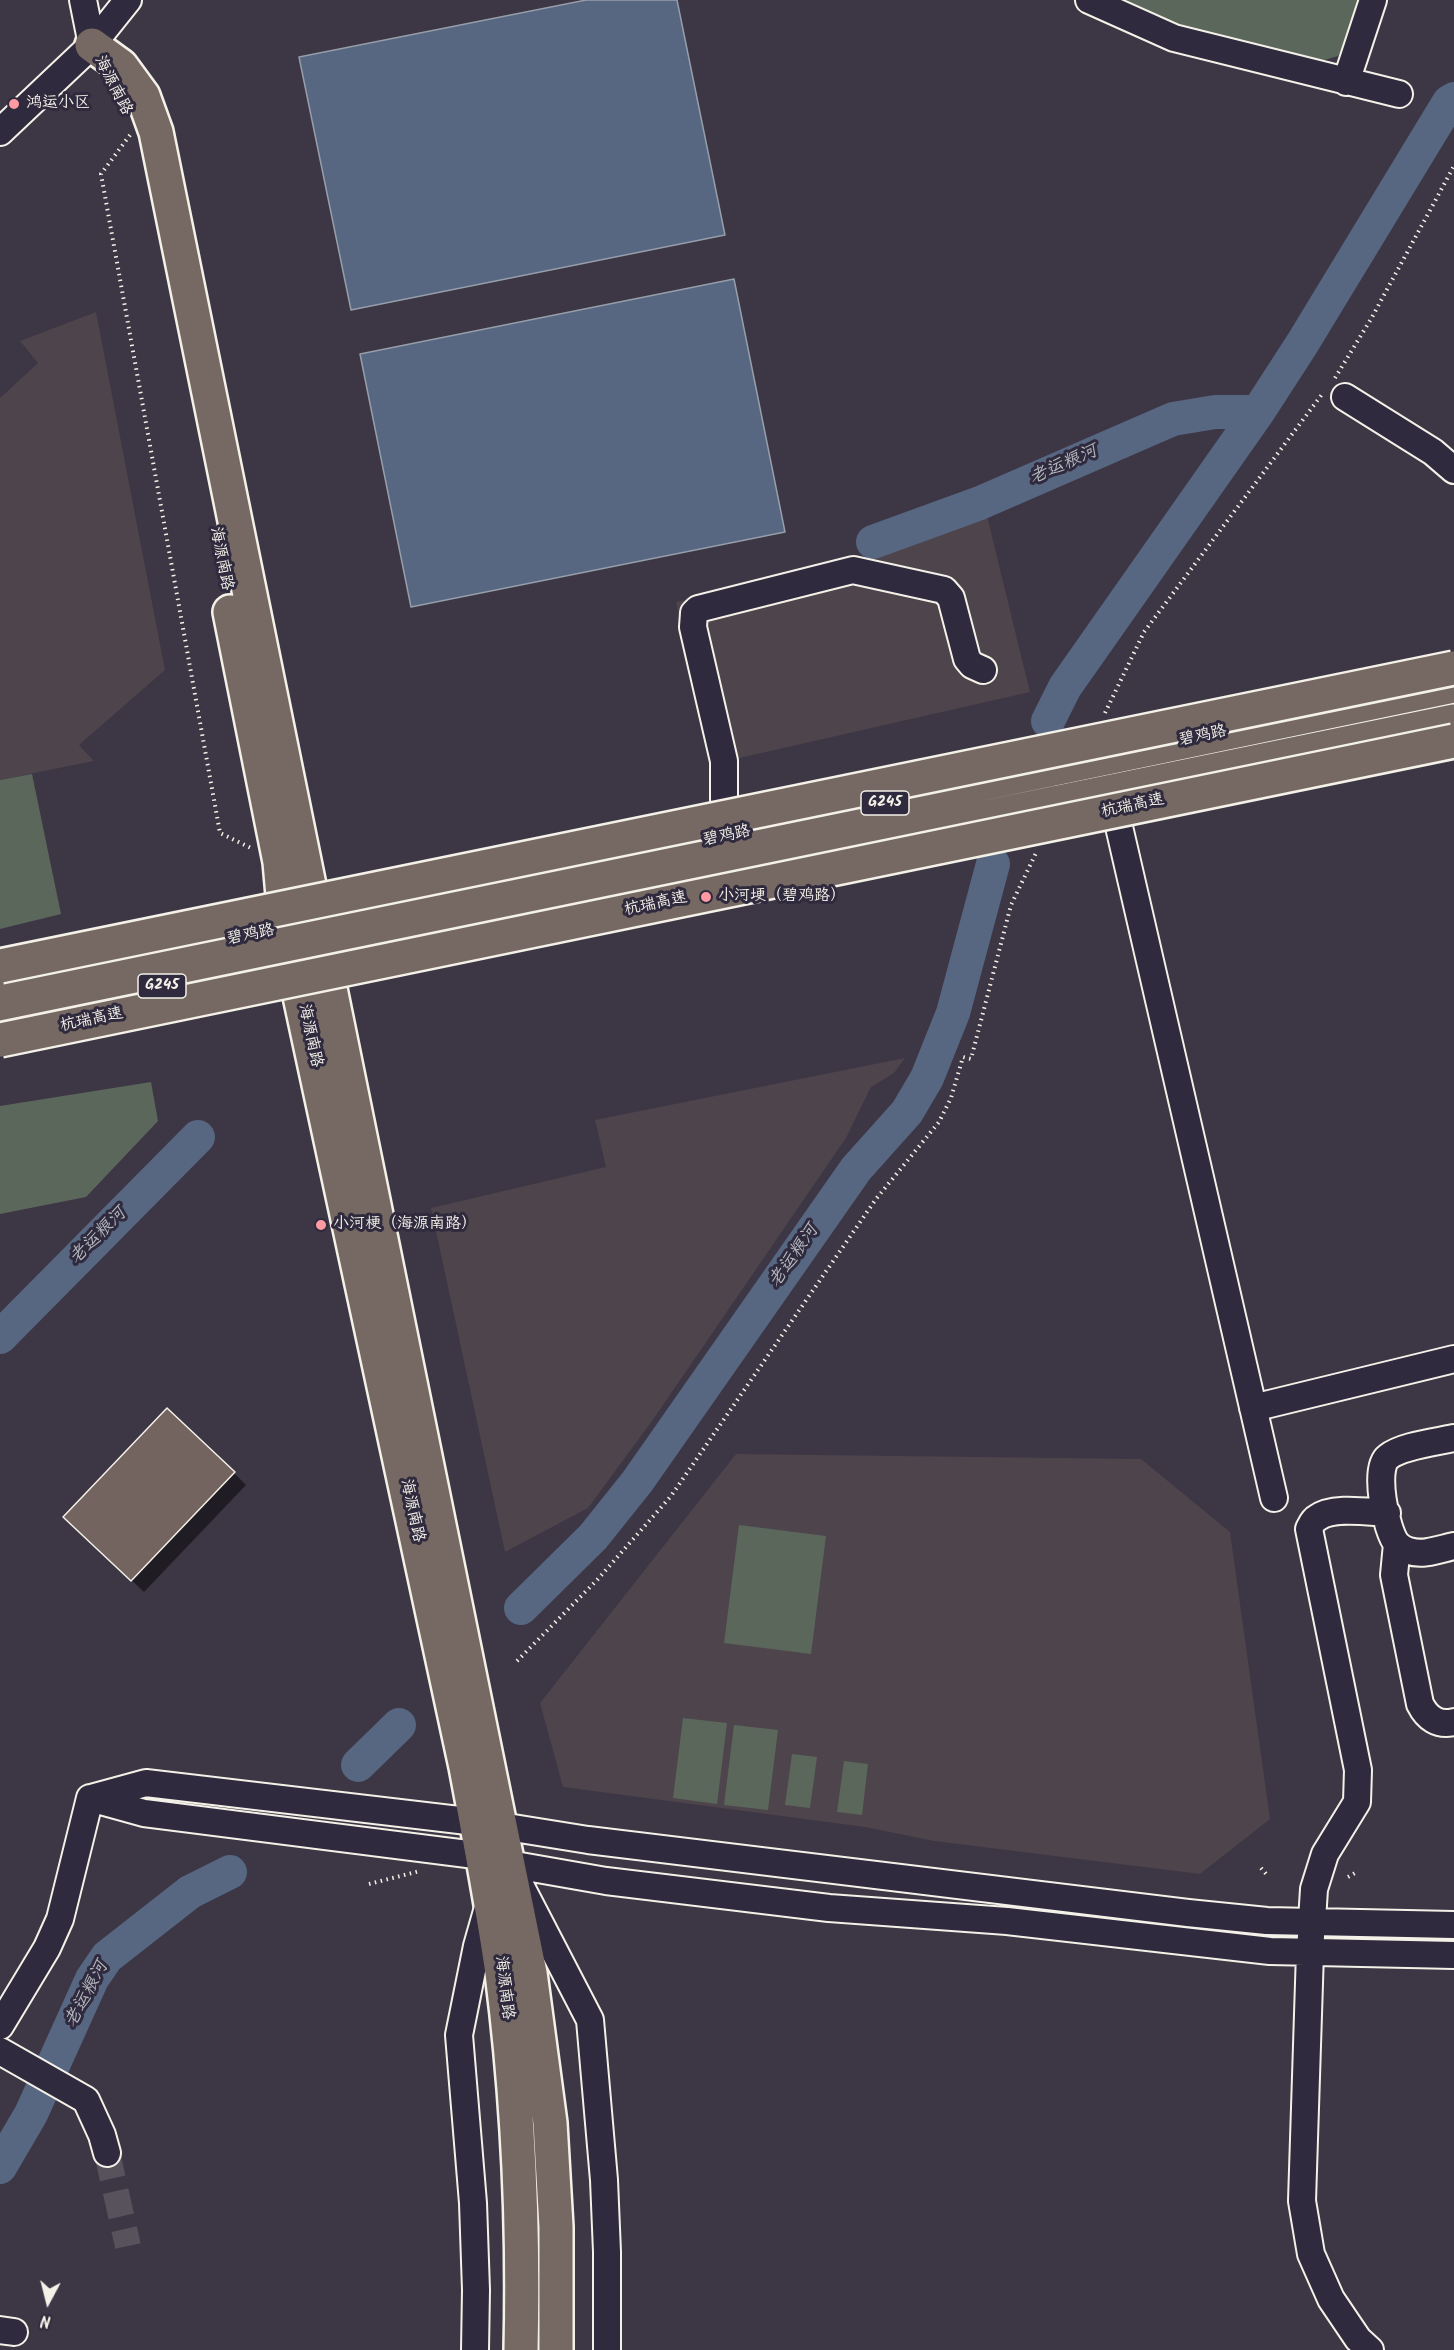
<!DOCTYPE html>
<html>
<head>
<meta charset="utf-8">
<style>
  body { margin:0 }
  #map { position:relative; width:1454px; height:2350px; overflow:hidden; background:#3d3644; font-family:Kalam,sans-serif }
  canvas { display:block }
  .north { position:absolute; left:18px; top:2272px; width:60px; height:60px; -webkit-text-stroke:4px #2f2a3d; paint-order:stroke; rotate:187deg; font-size:16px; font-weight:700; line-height:24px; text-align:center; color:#f4f1e8 }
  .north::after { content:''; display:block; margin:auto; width:21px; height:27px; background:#f4f1e8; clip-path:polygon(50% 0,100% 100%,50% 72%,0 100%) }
</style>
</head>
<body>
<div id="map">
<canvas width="1454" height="2350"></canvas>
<div class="north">N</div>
</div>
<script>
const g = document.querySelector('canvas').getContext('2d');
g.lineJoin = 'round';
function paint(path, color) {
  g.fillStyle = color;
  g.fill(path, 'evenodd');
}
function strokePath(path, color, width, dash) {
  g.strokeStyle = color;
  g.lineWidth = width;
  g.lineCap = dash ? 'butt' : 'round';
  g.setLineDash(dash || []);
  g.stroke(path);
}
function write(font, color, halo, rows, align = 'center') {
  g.font = font + ' Kalam,"LXGW WenKai TC",sans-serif';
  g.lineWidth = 6;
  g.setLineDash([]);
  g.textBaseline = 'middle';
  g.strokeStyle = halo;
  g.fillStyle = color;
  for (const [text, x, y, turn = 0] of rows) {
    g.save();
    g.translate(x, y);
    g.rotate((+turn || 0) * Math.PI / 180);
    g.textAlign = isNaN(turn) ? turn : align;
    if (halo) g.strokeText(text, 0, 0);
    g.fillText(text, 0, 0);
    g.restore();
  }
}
paint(new Path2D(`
  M96,312L165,670L79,745L94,761L0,780V398L38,363L20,341Z
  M987,516L1030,692L713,764L676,602L871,558Z
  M905,1058L894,1073L871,1087L846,1138L652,1421L588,1508L505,1552L431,1208L606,1167L595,1120Z
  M736,1454L1141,1459L1230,1532L1270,1819L1200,1874L934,1841L865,1827L563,1787L540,1703Z`), '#4d444c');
paint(new Path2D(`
  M1108,0H1366L1362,15L1338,56L1301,67L1163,25Z
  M32,774L61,914L0,929V780Z
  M151,1082L158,1121L86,1197L0,1214V1106Z
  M739,1525L826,1536L811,1654L724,1643Z
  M683,1718L727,1723L717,1804L673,1798Z
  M734,1725L778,1730L768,1810L724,1805Z
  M792,1754L817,1757L810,1808L785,1805Z
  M844,1761L868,1764L862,1815L837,1812Z`), '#5c675c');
const water = new Path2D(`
  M586,0H677L725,235L351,310L299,57Z
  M734,279L785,532L411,607L360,354Z`);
paint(water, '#576681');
strokePath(water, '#969eaa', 1.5);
paint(new Path2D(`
  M234,1473L246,1485L144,1592L77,1529Z`), '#0007');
strokePath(new Path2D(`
  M873,542L980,503L1173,419L1215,412H1258
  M1048,721L1065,687L1258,412L1302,344L1449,102L1454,99
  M0,1337L198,1137
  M521,1608L593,1537L637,1482L856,1169L907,1112L927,1078L953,1013L993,864
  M358,1765L399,1725
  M0,2167L31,2114L92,1979L107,1957L190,1892L230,1872`), '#576681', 34);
const building = new Path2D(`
  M167,1408L235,1472L131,1581L63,1517Z`);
paint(building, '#736460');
strokePath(building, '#f4f1e8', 1.5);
strokePath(new Path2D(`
  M107,2153L128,2246`), '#58525d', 26, [26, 13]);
const minor = new Path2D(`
  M83,0L92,45
  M1089,0L1174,38L1399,94
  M1346,82L1373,0
  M0,132L92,45L128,0
  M1345,397L1433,452L1454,470
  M1111,792L1274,1498
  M732,835L724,799V761L693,627L694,613L698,609L853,570L944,590L951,598L967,659L972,665L983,670
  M1253,1408L1454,1359
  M1454,1438C1436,1442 1401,1446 1388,1457C1373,1468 1386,1531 1397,1544C1400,1547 1405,1550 1409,1551C1423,1556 1440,1549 1454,1546
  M1397,1544L1394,1575L1420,1704C1427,1718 1438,1726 1454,1722
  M90,1798L144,1813L483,1856L509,1864L606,1881L829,1908L1007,1921L1270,1951L1454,1955
  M91,1798L146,1783L476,1822L588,1840L1188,1913L1267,1921L1454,1925
  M520,1885L590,2020L604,2180L607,2252V2350
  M0,2026L47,1948L60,1919L90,1798
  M0,2051L86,2100L102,2135L107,2153
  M0,2330L14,2332
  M475,2350L476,2290L473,2203L459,2035L477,1946L489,1904
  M1370,2350L1358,2339L1331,2299L1311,2254L1302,2201L1310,1952L1314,1889L1325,1854L1357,1802L1358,1770L1309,1529C1311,1525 1313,1520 1317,1518C1332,1506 1368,1512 1387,1513`);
const major = new Path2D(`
  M92,45L121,66L143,96L156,132L530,1973L550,2123L556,2227V2350
  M230,612L280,862L286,929L292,959L466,1767C479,1836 492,1904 502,1973C518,2098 524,2224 521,2350`);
const highway = new Path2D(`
  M0,988L1454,686
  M0,1019L1454,721`);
strokePath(minor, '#f4f1e8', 30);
strokePath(major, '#f4f1e8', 38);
strokePath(highway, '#f4f1e8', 38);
strokePath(new Path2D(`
  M130,135L101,174L220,833L251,848
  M1335,378L1371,319L1454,166
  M1105,713L1144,632L1323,393
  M517,1661L598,1579L671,1496L876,1199L939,1122L951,1098L963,1057L971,1059L1011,905L1036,853
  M1261,1868L1267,1875
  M1348,1877L1357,1872
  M369,1884L420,1871`), '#f4f1e8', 4, [1.5, 4.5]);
strokePath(minor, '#2f2a3d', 26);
strokePath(major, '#766964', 33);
strokePath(highway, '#766964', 33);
const highwayBridge = new Path2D(`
  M0,966L1454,668
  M0,1040L1454,741`);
strokePath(highwayBridge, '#f4f1e8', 38, []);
strokePath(highwayBridge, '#766964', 33);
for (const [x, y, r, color] of [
  [14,104,6,"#ff9aa2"],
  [706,897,6,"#ff9aa2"],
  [321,1225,6,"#ff9aa2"]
]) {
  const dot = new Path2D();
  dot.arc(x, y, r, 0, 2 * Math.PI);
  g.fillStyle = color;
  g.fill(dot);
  strokePath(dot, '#2f2a3d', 2);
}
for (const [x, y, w] of [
  [885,803,48],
  [162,986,48]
]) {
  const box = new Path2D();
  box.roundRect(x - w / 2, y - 12, w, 24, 4.5);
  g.fillStyle = '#2f2a3d';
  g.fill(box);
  strokePath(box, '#f4f1e8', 1.5);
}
write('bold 15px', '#f4f1e8', null, [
  ["G245",885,803],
  ["G245",162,986]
]);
write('16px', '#f4f1e8', '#2f2a3d', [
  ["海源南路",112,86,63],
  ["海源南路",220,559,79],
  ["碧鸡路",1203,737,-12],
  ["杭瑞高速",1133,807,-12],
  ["碧鸡路",727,837,-12],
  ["杭瑞高速",656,905,-12],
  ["碧鸡路",251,936,-12],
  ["杭瑞高速",92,1021,-12],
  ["海源南路",309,1036,78],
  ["海源南路",411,1511,78],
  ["海源南路",503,1988,83]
]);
write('16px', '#f4f1e8', '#2f2a3d', [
  ["鸿运小区",26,104],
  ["小河埂（碧鸡路）",718,897],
  ["小河梗（海源南路）",333,1225]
], 'left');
write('italic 18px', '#b5b9bf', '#2f2a3d', [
  ["老运粮河",1064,466,-24],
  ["老运粮河",99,1237,-45],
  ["老运粮河",795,1257,-55],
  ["老运粮河",88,1995,-62]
]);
</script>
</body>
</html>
